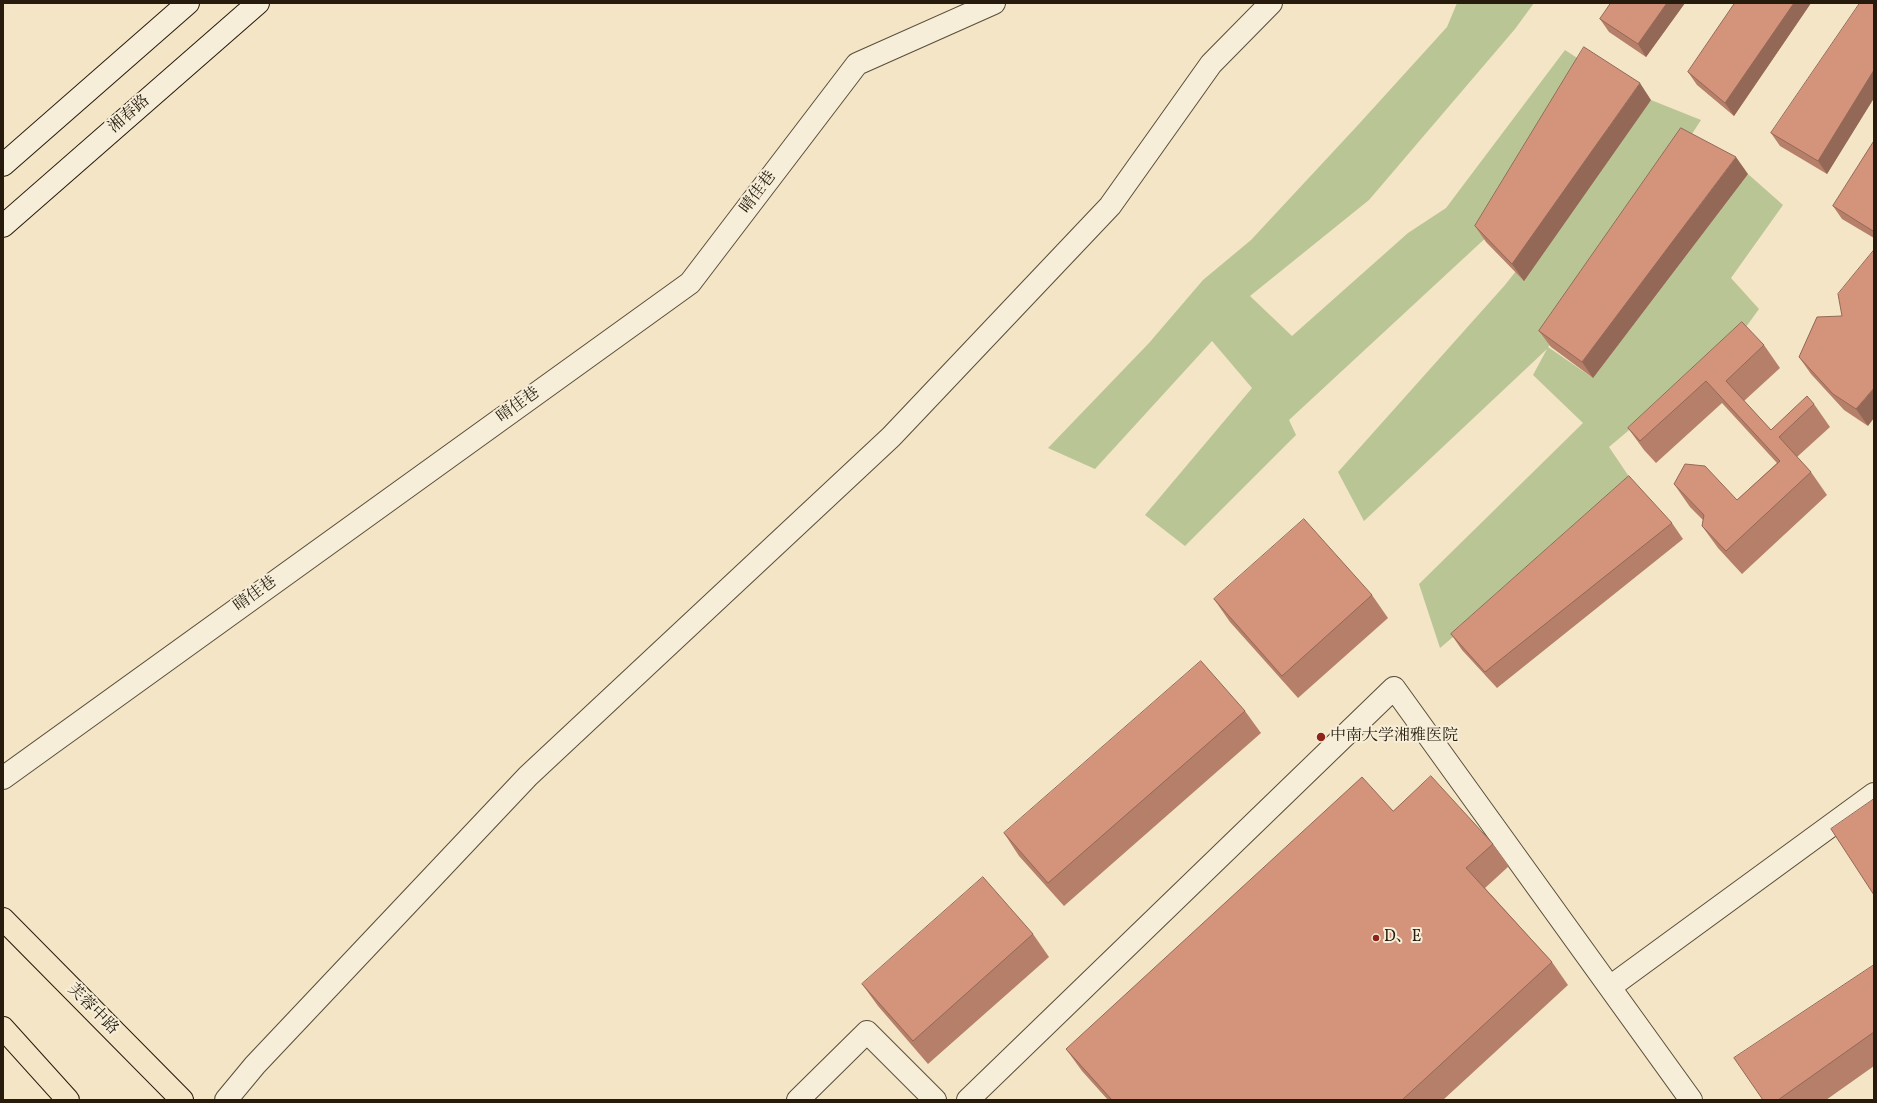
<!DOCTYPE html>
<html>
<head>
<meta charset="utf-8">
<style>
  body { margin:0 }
  #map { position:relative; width:1877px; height:1103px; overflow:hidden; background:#f3e5c5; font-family:Vollkorn,serif }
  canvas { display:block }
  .frame { position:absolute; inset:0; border:4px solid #261b0c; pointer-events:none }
</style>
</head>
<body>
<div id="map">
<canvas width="1877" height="1103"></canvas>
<div class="frame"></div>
</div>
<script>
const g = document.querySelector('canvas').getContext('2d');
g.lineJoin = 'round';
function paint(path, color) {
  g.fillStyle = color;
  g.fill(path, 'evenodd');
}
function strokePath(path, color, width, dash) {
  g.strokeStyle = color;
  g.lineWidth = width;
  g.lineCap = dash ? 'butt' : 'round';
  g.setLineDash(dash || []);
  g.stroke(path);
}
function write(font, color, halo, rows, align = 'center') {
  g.font = font + ' Vollkorn,"Noto Serif SC",serif';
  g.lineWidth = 4;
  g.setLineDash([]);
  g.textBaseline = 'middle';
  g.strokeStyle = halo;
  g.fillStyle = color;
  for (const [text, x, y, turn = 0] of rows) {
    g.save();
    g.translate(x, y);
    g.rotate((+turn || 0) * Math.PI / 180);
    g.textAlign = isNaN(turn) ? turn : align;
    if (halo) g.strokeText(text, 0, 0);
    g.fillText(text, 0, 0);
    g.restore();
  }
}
paint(new Path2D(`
  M1457,3H1534L1515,29L1369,200L1250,296L1292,336L1408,233L1446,208L1565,50L1588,65L1491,233L1289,420L1296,435L1185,546L1145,515L1252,388L1212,341L1095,469L1048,448L1149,343L1203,280L1251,240L1358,125L1447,27Z
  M1651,100L1701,120L1599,278L1558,338L1548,347L1593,378L1748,174L1783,205L1731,278L1759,309L1738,338L1609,447L1634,484L1440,648L1419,584L1583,423L1533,375L1547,349L1364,521L1338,472L1505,285Z`), '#bac595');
const street = new Path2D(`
  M3,778L690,283L857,64L994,3
  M1610,987L1874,794
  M226,1100L255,1065L528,776L891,437L1110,206L1211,64L1271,3
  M798,1100L867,1032L935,1100
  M968,1100L1394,688L1691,1100`);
const secondary = new Path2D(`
  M3,165L188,3
  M3,226L258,3`);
const primary = new Path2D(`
  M3,919L182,1100
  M3,1028L68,1100`);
strokePath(street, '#594e3a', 24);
strokePath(secondary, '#261b0c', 24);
strokePath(primary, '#261b0c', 24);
strokePath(street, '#f7eed9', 22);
strokePath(secondary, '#f7eed9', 22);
strokePath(primary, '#f3e5c5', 22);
paint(new Path2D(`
  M1611,3H1685L1646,57L1609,32L1600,19Z
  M1735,3H1811L1734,116L1697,85L1688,72Z
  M1874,3V98L1827,174L1780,146L1771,133Z
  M1651,100L1524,281L1486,242L1475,226Z
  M1874,141V238L1842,219L1833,206Z
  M1748,174L1593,378L1551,347L1539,331Z
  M1817,317L1868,426L1844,410L1811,374L1799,357Z
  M1764,345L1780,368L1744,401L1771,430L1814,404L1830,427L1797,457L1811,472L1827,495L1742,574L1718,548L1702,526L1703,520L1690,507L1674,484L1737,500L1777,463L1722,403L1656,463L1644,450L1628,428Z
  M1672,523L1683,539L1497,688L1462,650L1451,634Z
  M1372,595L1388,618L1298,698L1230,622L1214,599Z
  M1245,711L1261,733L1064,906L1019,856L1004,833Z
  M1393,811L1493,844L1509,866L1485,888L1552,962L1568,985L1443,1100H1108L1082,1071L1066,1049Z
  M1033,934L1049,957L928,1064L878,1006L862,984Z
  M1874,965V1066L1826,1100H1763Z`), '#b67f6a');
paint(new Path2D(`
  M1667,3H1685L1646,57L1638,44Z
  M1794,3H1811L1734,116L1725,103Z
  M1874,70V98L1827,174L1818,161Z
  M1640,83L1651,100L1524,281L1512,264Z
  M1736,157L1748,174L1593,378L1582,362Z
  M1874,388V418L1868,426L1856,409Z`), '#946856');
const building = new Path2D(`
  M1611,3H1667L1638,44L1600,19Z
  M1735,3H1794L1725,103L1688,72Z
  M1860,3H1874V70L1818,161L1771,133Z
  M1584,47L1640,83L1512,264L1475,226Z
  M1681,128L1736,157L1582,362L1539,331Z
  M1874,141V229L1873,231L1833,206Z
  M1874,250V388L1856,409L1833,394L1799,357L1817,317L1842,316L1838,294Z
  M1742,322L1764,345L1726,381L1771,430L1807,396L1814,404L1779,437L1811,472L1726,551L1702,526L1704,515L1674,484L1685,464L1705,466L1737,500L1780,461L1706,381L1640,441L1628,428Z
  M1629,476L1672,523L1485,672L1451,634Z
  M1304,519L1372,595L1282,676L1214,599Z
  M1201,661L1245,711L1048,883L1004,833Z
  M1431,776L1493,844L1466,868L1552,962L1402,1100H1112L1066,1049L1362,777L1393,811Z
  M1874,799V895L1831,829Z
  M983,877L1033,934L913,1041L862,984Z
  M1874,965V1032L1778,1100H1763L1734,1058Z`);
paint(building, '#d4947b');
strokePath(building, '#946856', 1);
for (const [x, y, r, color] of [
  [1321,737,5,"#8f2418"],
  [1376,938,4,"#8f2418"]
]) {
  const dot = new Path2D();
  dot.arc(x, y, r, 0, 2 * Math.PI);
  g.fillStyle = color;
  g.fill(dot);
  strokePath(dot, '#f7eed9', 1.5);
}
write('16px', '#261b0c', '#f7eed9', [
  ["湘春路",130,115,-41],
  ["晴佳巷",759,193,-53],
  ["晴佳巷",519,406,-36],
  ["晴佳巷",256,595,-36],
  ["芙蓉中路",92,1010,45]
]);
write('16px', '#261b0c', '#f7eed9', [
  ["中南大学湘雅医院",1330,737],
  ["D、E",1384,938]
], 'left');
</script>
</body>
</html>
